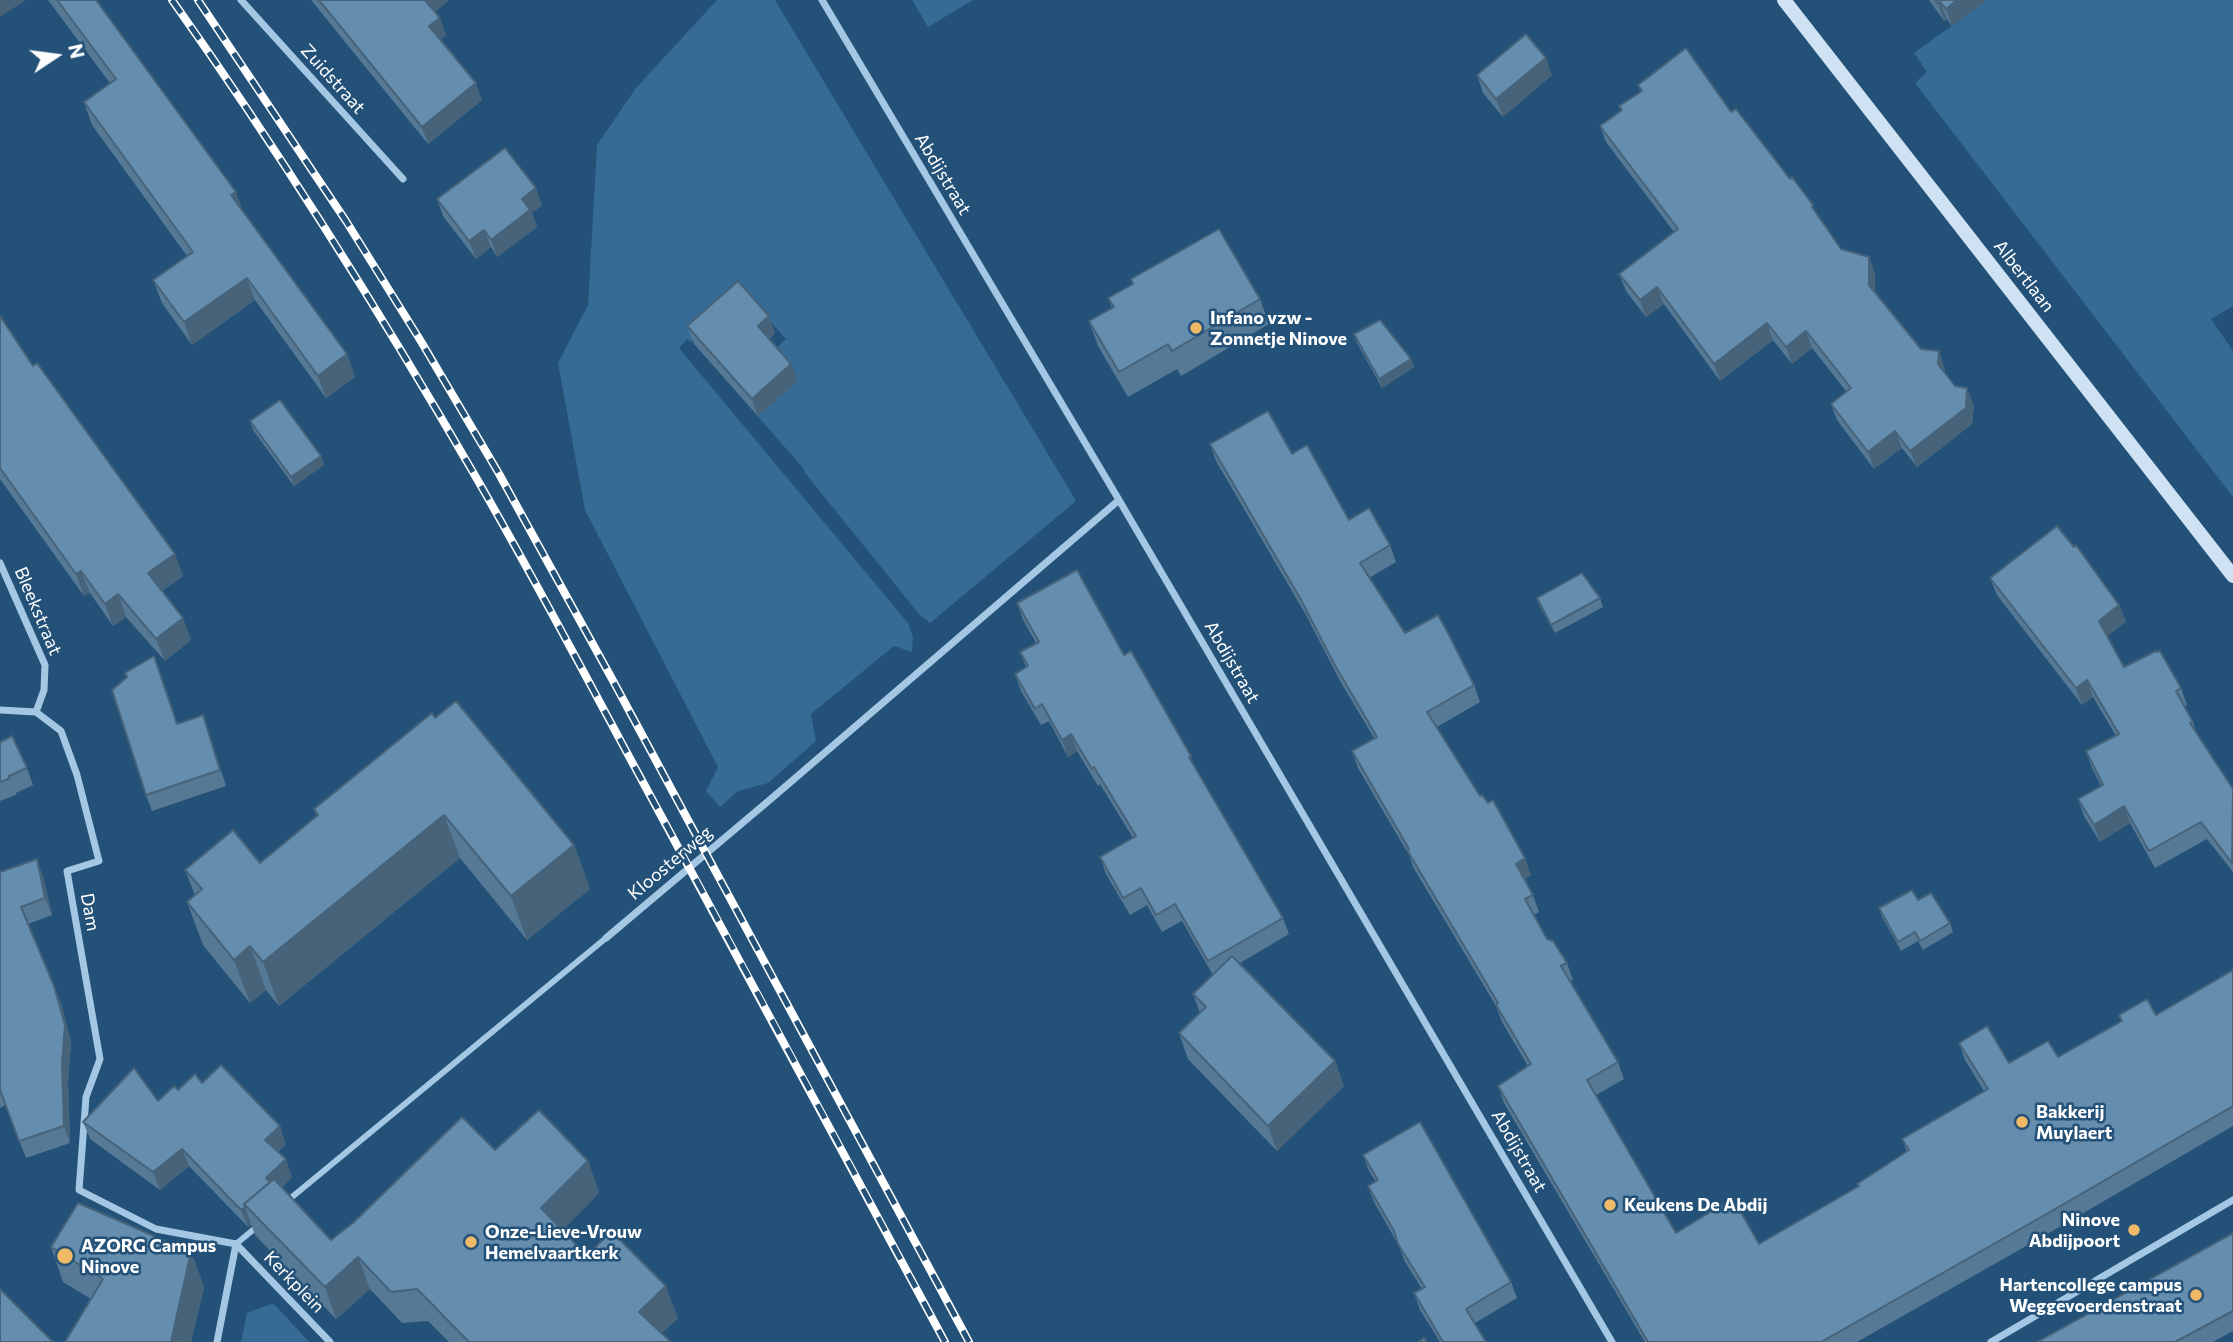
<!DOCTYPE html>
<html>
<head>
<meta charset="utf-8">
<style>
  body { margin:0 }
  #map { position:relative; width:2233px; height:1342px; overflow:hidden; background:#235178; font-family:Commissioner,sans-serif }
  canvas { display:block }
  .north { position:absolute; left:21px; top:21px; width:70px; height:70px; -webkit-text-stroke:5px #235178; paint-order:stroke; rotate:77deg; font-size:19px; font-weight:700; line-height:28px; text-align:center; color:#fff }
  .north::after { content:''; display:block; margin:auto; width:24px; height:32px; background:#fff; clip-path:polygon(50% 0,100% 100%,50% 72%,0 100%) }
</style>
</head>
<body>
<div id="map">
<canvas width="2233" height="1342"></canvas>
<div class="north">N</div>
</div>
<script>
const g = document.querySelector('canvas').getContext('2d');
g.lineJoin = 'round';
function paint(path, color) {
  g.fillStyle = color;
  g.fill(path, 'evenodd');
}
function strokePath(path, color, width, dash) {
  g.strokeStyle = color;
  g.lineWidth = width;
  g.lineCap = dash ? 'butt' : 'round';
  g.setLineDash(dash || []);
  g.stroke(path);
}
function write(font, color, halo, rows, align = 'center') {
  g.font = font + ' Commissioner,sans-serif';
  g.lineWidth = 5;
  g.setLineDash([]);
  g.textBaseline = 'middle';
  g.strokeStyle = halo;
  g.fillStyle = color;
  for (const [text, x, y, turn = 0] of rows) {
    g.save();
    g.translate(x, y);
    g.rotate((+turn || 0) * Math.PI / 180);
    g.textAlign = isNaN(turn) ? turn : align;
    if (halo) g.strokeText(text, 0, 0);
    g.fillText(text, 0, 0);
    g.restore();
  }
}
paint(new Path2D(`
  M717,0H775L1076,501L930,623L919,614L805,473L803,468L719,372L772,352L786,339L745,294L691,342L687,339L679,348L908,623L913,637L912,652L894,646L811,714L816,741L768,783L738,791L720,807L706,791L718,767L585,510L558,363L588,305L597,145L636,88Z
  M912,0H973L928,27Z
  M1987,0H2233V306L2211,319L2233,351V497L1915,83L1927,72L1914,53Z
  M271,1304L275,1305L309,1342H241L247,1313Z`), '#366b96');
strokePath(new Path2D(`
  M286,1202L606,938
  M236,1244L259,1225`), '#a4c7e4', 6);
strokePath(new Path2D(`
  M241,0L403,179
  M822,0L1119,500L1612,1342
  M0,563L45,665L44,690L36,712
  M0,710L36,712L61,731L77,775L99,861L67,871L100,1059L86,1097L79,1190L156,1229L236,1244L330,1342
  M606,938L772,798L1119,500
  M217,1342L236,1244
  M1991,1342L2233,1200`), '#a4c7e4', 7);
strokePath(new Path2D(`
  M1784,0L2233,576`), '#cee2f4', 14);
const rail = new Path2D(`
  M172,0C281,154 382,315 477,479C533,576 585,675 638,773C741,962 843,1152 945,1342
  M198,0L346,221L422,343L498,472L611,677L969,1342`);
strokePath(rail, '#fff', 8);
strokePath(rail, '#235178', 5, [16]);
paint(new Path2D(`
  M48,0H96L242,210L347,354L355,377L326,398L255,300L192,345L162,303L153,280L187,256L92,125L84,102L110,83Z
  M311,0H449L435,12L446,35L440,39L482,100L428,144Z
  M1929,0H1987L1952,26L1947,19L1944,21Z
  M1477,75H1552L1503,117L1483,93Z
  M1638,85L1731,112L1816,213L1841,249L1869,257L1875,274V292L1921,349L1945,368V373L1955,386L1974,405L1972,424L1917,467L1902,448L1874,469L1837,420L1831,404L1846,391L1812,348L1792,364L1773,340L1720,381L1664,304L1646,317L1626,291L1619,274L1674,232L1606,142L1600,126L1621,111L1619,106L1641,92Z
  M437,199L542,205L532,213L537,227L497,257L491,247L476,259L443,216Z
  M1131,279L1260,299L1269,324L1181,376L1177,369L1128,397L1098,346L1089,321L1112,308L1108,298L1133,284Z
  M0,316L33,366L183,576L162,591L191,640L165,661L126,617L113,626L90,593L84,596L0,479Z
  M687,326L775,333L769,339L798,381L758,416L694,344Z
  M1354,334L1411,359L1414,367L1382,388L1357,343Z
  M250,421L321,456L324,465L294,486L253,430Z
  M1210,444L1292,454L1349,520L1390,545L1396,562L1369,578L1405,633L1474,685L1480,702L1437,727L1531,875L1525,879L1533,895L1539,912L1534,915L1547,939L1567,963L1573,980L1570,982L1618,1062L1624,1079L1596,1095L1676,1233L1759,1244L1858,1186L1907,1152L1902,1139L1984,1091L1965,1060L1959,1043L2009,1063L2058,1057L2121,1022L2119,1015H2156L2233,970V1126L2049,1233L1857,1342H1645L1504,1103L1498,1086L1528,1066L1502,1022L1496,1006L1413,867L1410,857L1358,768L1352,751L1374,738L1339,679L1306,615L1216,461Z
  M1990,578L2119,605L2126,622L2107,636L2124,667L2181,688L2187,705L2184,707L2193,722L2197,735L2233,789V872L2207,839L2155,868L2130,823L2100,842L2084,816L2078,799L2101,786L2092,768L2086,751L2116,736L2093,697L2082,705L1997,595Z
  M1537,598H1600L1603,607L1555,633L1540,607Z
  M1017,603L1124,655L1195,767L1283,918L1289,934L1240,963L1335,1061L1344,1086L1277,1151L1188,1059L1179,1033L1200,1013L1193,994L1213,975L1182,921L1162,932L1147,905L1130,915L1106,874L1100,857L1133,838L1100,784L1098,786L1077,751L1068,757L1049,721L1041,725L1021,691L1015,674L1026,667L1020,652L1036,643L1023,620Z
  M203,715L226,786L152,811L146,795L177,724Z
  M435,718L574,845L590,889L527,940L460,858L279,1006L266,990L250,1003L203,945L187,902L195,895L185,870L260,863L317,816L314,809Z
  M0,742L27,768L33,785L16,793V795L0,801Z
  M0,869L1,872L43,876L52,915L28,924L61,1003L71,1042L68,1081L70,1143L26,1158L5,1105L0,1108Z
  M1918,900L1950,923L1953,932L1923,950L1918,941L1901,951L1882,917L1879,908Z
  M202,1083L286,1144L278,1152L292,1177L282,1187L331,1240L495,1150L588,1161L599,1193L562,1230L587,1256L678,1318L662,1333L671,1342H449L428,1321L402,1323L370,1289L336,1319L255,1235L251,1224L248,1227L189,1166L160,1190L90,1139L83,1122L158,1101Z
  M1363,1155L1511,1282L1517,1298L1475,1323L1486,1342H1440L1420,1310L1414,1293L1422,1289L1404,1260L1399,1246L1374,1202L1368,1186L1376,1182L1369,1171Z
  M2233,1233V1331L2213,1342H2037Z
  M51,1247L191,1252L204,1287L191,1342H65L91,1299L63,1282Z`), '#567996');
paint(new Path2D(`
  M0,0H26L0,17Z
  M425,0H449L430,16Z
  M1957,0H1987L1952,26L1946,9Z
  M1940,2L1947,19L1944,21L1938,4Z
  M440,18L446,35L436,43L429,26Z
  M1546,58L1552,75L1503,117L1496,99Z
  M476,83L482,100L428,144L422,127Z
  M536,188L542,205L532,213L537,227L497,257L491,240L522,199Z
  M236,192L244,214L231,195Z
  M484,230L491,247L476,259L469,241Z
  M1869,257L1875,274V302L1869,285Z
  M247,278L255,300L192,345L184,322Z
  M1657,287L1664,304L1646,317L1640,300Z
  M769,316L775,333L764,343L758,326Z
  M1767,323L1773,340L1720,381L1714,364Z
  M1806,331L1812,348L1792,364L1786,347Z
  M1939,351L1945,368L1944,381L1938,364Z
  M347,354L355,377L326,398L318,376Z
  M1411,359L1414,367L1382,388L1379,379Z
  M791,364L798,381L758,416L752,399Z
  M1967,388L1974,405L1972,424L1917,467L1910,451Z
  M1895,431L1902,448L1874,469L1868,452Z
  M321,456L324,465L294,486L291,477Z
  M175,554L183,576L156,595L148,573Z
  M81,571L90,593L84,596L76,574Z
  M118,594L126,617L113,626L105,604Z
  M2119,605L2126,622L2105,638L2099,621Z
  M183,618L191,640L165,661L156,639Z
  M2087,680L2093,697L2082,705L2076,688Z
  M1071,734L1077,751L1068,757L1062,740Z
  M2124,806L2130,823L2100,842L2094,825Z
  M444,815L460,858L279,1006L263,962Z
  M574,845L590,889L527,940L511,896Z
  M1525,858L1531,875L1522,881L1516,864Z
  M37,859L43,876L52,915L45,898Z
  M250,946L266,990L250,1003L234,960Z
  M54,986L61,1003L71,1042L68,1081L70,1143L64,1126Z
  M1335,1061L1344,1086L1277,1151L1268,1126Z
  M280,1126L286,1144L271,1157L265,1140Z
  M182,1149L189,1166L160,1190L153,1172Z
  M286,1159L292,1177L275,1193L266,1178Z
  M588,1161L599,1193L553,1240L541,1208Z
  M245,1207L251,1224L248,1227L241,1210Z
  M191,1252L204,1287L191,1342H171Z
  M358,1257L370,1289L336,1319L325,1287Z
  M666,1286L678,1318L653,1342L639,1312Z`), '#46637a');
const building = new Path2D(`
  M57,0H96L236,192L231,195L347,354L318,376L247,278L184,322L153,280L193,252L84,102L116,79Z
  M319,0H425L440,18L429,26L476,83L422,127Z
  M1935,0H1957L1946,9L1940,2L1938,4Z
  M1526,34L1546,58L1496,99L1477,75Z
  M1686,48L1731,112L1736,109L1790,179L1792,177L1813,205L1812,207L1841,249L1869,257V285L1921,349L1939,351L1938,364L1955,386L1967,388L1966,408L1910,451L1895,431L1868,452L1831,404L1851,388L1806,331L1786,347L1767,323L1714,364L1657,287L1640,300L1619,274L1678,229L1600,126L1622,110L1619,106L1642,91L1638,85Z
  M505,148L536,188L522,199L530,210L491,240L484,230L469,241L437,199Z
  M1219,229L1260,299L1172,351L1168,344L1119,372L1089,321L1114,307L1108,298L1133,284L1131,279Z
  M738,281L769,316L758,326L791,364L752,399L687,326Z
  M0,316L33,366L37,363L175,554L148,573L183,618L156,639L118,594L105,604L81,571L76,574L0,468Z
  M1380,320L1411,359L1379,379L1354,334Z
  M280,400L321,456L291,477L250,421Z
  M1268,411L1292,454L1307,445L1349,520L1369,508L1390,545L1360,563L1405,633L1438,615L1448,633L1474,685L1427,712L1480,796L1482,795L1488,803L1493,800L1525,858L1516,864L1533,895L1525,899L1547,939L1553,941L1567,963L1561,966L1618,1062L1587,1080L1676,1233L1733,1198L1759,1244L1859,1186L1857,1184L1909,1150L1902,1139L1988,1089L1959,1043L1987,1026L2009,1063L2048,1041L2058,1057L2122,1021L2119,1015L2147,999L2156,1015L2233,970V1106L2043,1216L1821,1342H1648L1498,1086L1531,1064L1496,1005L1498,1003L1407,850L1409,849L1352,751L1377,737L1333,662L1300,598L1210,444Z
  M2057,526L2074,547L2076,545L2119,605L2099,621L2124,667L2156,651L2157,652L2160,651L2181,688L2176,691L2193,722L2190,723L2233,789L2232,863L2201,822L2149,851L2124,806L2094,825L2078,799L2103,785L2086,751L2119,734L2087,680L2076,688L1990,578Z
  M1077,570L1124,655L1131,651L1191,756L1189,757L1283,918L1208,961L1175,904L1156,915L1141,888L1123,898L1100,857L1136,836L1094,767L1092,769L1071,734L1062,740L1042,704L1035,709L1015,674L1028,666L1020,652L1039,642L1017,603Z
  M1582,573L1600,598L1551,625L1537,598Z
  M154,656L177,724L203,715L220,770L146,795L112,690L127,677L125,673Z
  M456,701L574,845L511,896L444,815L263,962L250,946L234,960L187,902L202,889L185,870L233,830L260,863L318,815L314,809L432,713L435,718Z
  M12,736L27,768L9,776L10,778L0,782V742Z
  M37,859L45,898L21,907L54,986L65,1025L62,1064L64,1126L19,1141L0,1090V872Z
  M1912,890L1918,900L1931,893L1950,923L1920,941L1915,932L1898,942L1879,908Z
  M1232,956L1335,1061L1268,1126L1179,1033L1206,1007L1193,994Z
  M221,1065L280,1126L265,1140L286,1159L266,1178L270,1182L244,1204L245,1207L241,1210L182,1149L153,1172L83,1122L134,1068L158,1101L174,1086L178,1090L195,1074L202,1083Z
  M539,1110L588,1161L541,1208L587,1256L611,1231L666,1286L639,1312L671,1342H469L417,1289L391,1292L358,1257L325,1287L244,1204L274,1179L331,1240L354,1222L462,1117L495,1150Z
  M1420,1122L1511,1282L1466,1309L1486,1342H1443L1414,1293L1425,1287L1398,1244L1394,1231L1368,1186L1378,1180L1363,1155Z
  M78,1203L191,1252L171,1342H65L103,1279L51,1247Z
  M2233,1233V1311L2175,1342H2037Z
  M0,1289L53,1342H0Z
  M1424,1338L1427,1342H1418Z`);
paint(building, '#648dae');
strokePath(building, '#46637a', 2);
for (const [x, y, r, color] of [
  [1196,328,7,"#efba68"],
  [2022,1122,7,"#efba68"],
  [1610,1205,7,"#efba68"],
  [2134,1230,7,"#efba68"],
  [471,1242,7,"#efba68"],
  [65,1256,9,"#efba68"],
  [2196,1295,7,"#efba68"]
]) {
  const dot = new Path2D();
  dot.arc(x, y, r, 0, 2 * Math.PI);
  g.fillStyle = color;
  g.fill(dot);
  strokePath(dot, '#235178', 2.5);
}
write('18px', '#fff', '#235178', [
  ["Zuidstraat",333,79,48],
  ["Abdijstraat",943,174,59],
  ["Albertlaan",2024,276,52],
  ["Bleekstraat",38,611,67],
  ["Abdijstraat",1232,662,60],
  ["Kloosterweg",670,863,-40],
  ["Dam",90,912,80],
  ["Abdijstraat",1519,1151,60],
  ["Kerkplein",294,1282,46]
]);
write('bold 18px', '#fff', '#235178', [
  ["Infano vzw -",1210,318],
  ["Zonnetje Ninove",1210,339],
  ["Bakkerij",2036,1112],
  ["Muylaert",2036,1133],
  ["Keukens De Abdij",1624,1205],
  ["Ninove",2120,1220,"right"],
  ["Abdijpoort",2120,1241,"right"],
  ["Onze-Lieve-Vrouw",485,1232],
  ["Hemelvaartkerk",485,1253],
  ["AZORG Campus",81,1246],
  ["Ninove",81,1267],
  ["Hartencollege campus",2182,1285,"right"],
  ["Weggevoerdenstraat",2182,1306,"right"]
], 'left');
</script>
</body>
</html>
